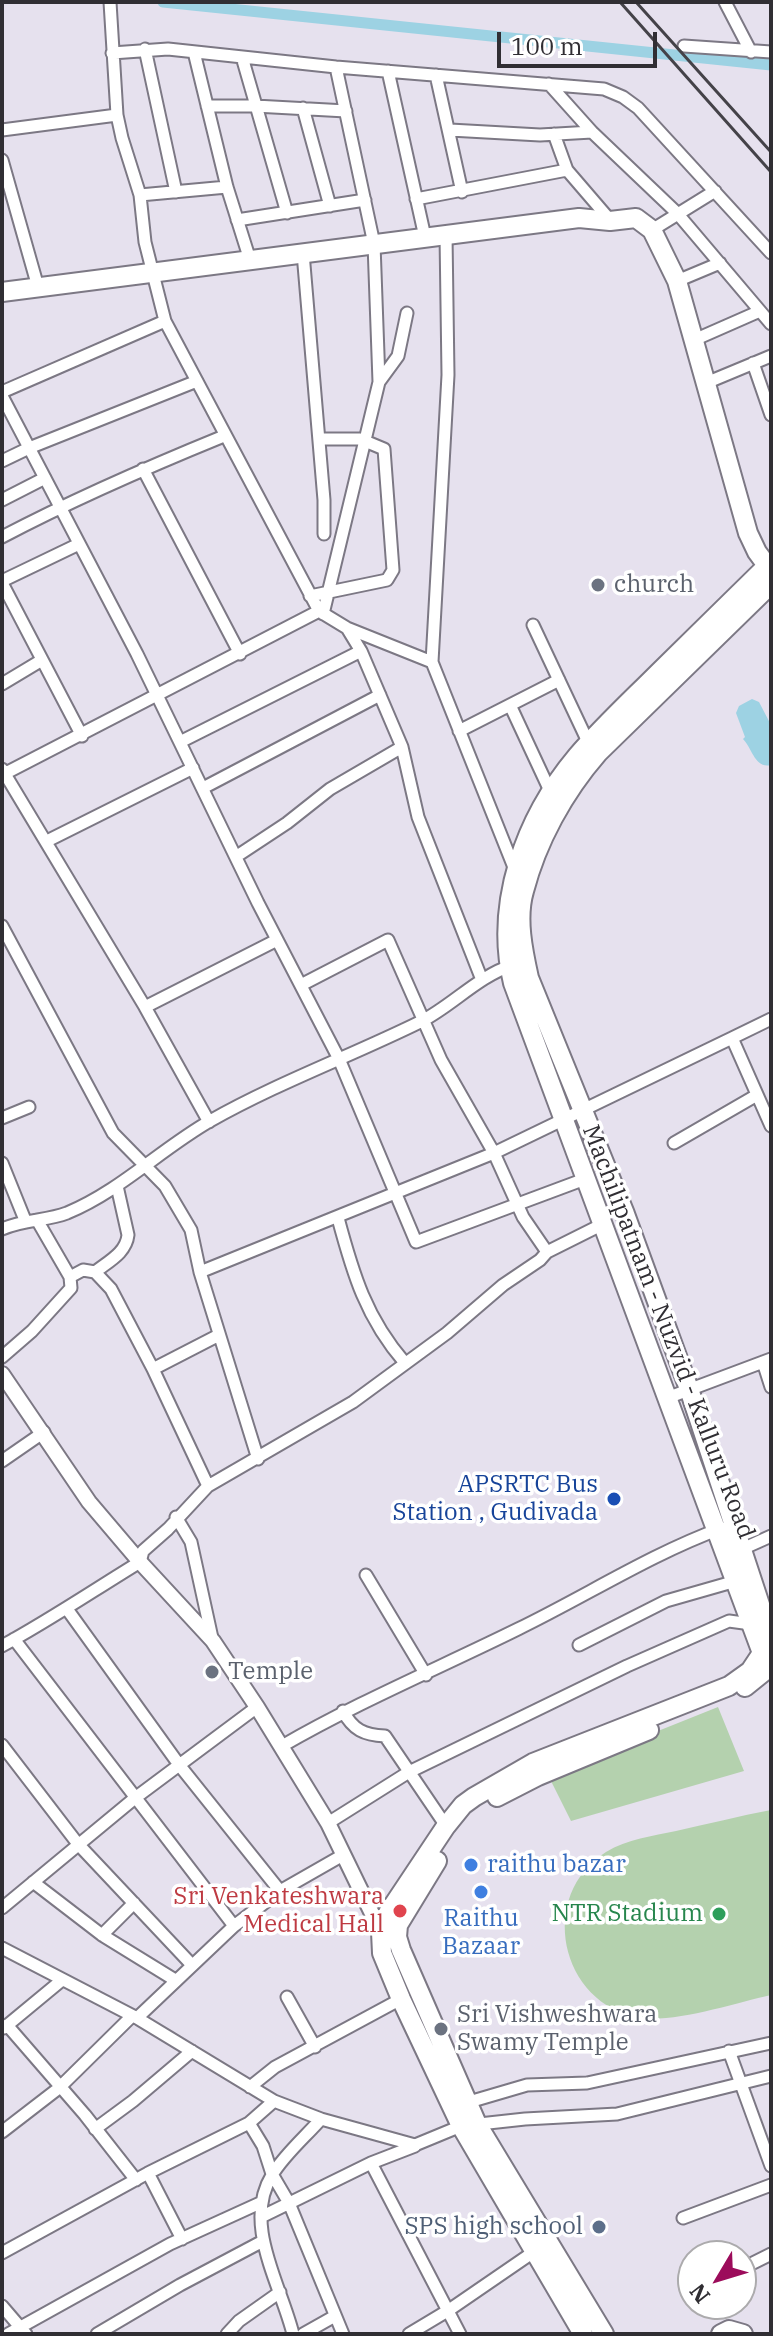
<!DOCTYPE html>
<html>
<head>
<meta charset="utf-8">
<style>
  body { margin:0 }
  #map { position:relative; width:773px; height:2336px; overflow:hidden; background:#e6e1ee; font-family:"IBM Plex Serif",serif }
  canvas { display:block }
  .frame { position:absolute; inset:0; border:4px solid #302e33; pointer-events:none }
  .north { position:absolute; left:677px; top:2240px; width:80px; height:80px; box-sizing:border-box; background:#fff; border:2px solid #acabad; border-radius:50%; rotate:232deg; font-size:22px; font-weight:700; line-height:32px; text-align:center; color:#302e33 }
  .north::after { content:''; display:block; margin:auto; width:28px; height:36px; background:#9c0c5b; clip-path:polygon(50% 0,100% 100%,50% 72%,0 100%) }
  .scale { position:absolute; left:497px; top:32px; width:160px; height:36px; box-sizing:border-box; border:4px solid #302e33; border-top:0; padding-left:10px; font-size:24px; line-height:28px; white-space:nowrap; color:#302e33; -webkit-text-stroke:6px #fff; paint-order:stroke }
</style>
</head>
<body>
<div id="map">
<canvas width="773" height="2336"></canvas>
<div class="frame"></div>
<div class="north">N</div>
<div class="scale">100 m</div>
</div>
<script>
const g = document.querySelector('canvas').getContext('2d');
g.lineJoin = 'round';
function paint(path, color) {
  g.fillStyle = color;
  g.fill(path, 'evenodd');
}
function strokePath(path, color, width, dash) {
  g.strokeStyle = color;
  g.lineWidth = width;
  g.lineCap = dash ? 'butt' : 'round';
  g.setLineDash(dash || []);
  g.stroke(path);
}
function write(font, color, halo, rows, align = 'center') {
  g.font = font + ' "IBM Plex Serif",serif';
  g.lineWidth = 7;
  g.setLineDash([]);
  g.textBaseline = 'middle';
  g.strokeStyle = halo;
  g.fillStyle = color;
  for (const [text, x, y, turn = 0] of rows) {
    g.save();
    g.translate(x, y);
    g.rotate((+turn || 0) * Math.PI / 180);
    g.textAlign = isNaN(turn) ? turn : align;
    if (halo) g.strokeText(text, 0, 0);
    g.fillText(text, 0, 0);
    g.restore();
  }
}
paint(new Path2D(`
  M718,1707L744,1771L571,1821L548,1775Z
  M771,1810V1995C735,2003 675,2023 640,2018C559,2004 537,1895 606,1852C627,1839 653,1836 676,1831C708,1824 739,1816 771,1810Z`), '#b4d1ae');
paint(new Path2D(`
  M752,699L759,702L771,725V765C755,769 752,748 743,739L745,737L736,713L739,706Z`), '#9dd2e3');
strokePath(new Path2D(`
  M163,2L771,65`), '#9dd2e3', 11);
const minor = new Path2D(`
  M110,2L117,115L122,138L140,195L145,242L165,321L319,611L347,628L432,662L515,870
  M725,2L751,52
  M684,46L771,52
  M145,49L176,192
  M194,52L227,187L250,260
  M112,53L168,49L336,67L604,89L623,97L638,108L771,253
  M242,57L287,213
  M388,71L425,237
  M436,75L462,192
  M549,84L592,132L677,213L771,324
  M207,106H255L346,111
  M303,108L330,206
  M2,130L117,115
  M450,130L540,135L592,132
  M554,134L567,170L610,220
  M2,160L38,287
  M140,195L227,187
  M416,199L567,170
  M237,220L365,200
  M652,230L715,191
  M303,253L324,500V534
  M677,281L720,263
  M694,340L760,311
  M753,363L771,415
  M379,382L398,356L407,313
  M706,383L771,356
  M2,392L165,321
  M2,396L137,654L258,903L339,1059L416,1242L585,1179
  M2,461L29,448L197,381
  M143,469L240,654
  M2,500L45,478
  M2,537C74,499 148,467 224,436
  M2,581L79,544
  M2,583L82,736
  M310,596L387,580L393,570L384,449L360,439H319
  M323,614L379,382L374,244L336,67
  M533,625L589,744
  M347,628L361,651L402,747L418,817L482,980
  M432,662L448,375L446,235
  M2,684L42,660
  M510,705L551,793
  M459,731L559,680
  M180,742L361,651
  M2,769L145,1007L209,1122
  M2,775L319,611
  M203,788L380,695
  M47,841L193,768
  M237,856L287,823L330,789L402,747
  M2,926L113,1133L165,1186L191,1230L200,1272L258,1459
  M301,985L388,940L441,1060L494,1153L523,1217L547,1252
  M145,1007L277,940
  M732,1038L771,1019
  M2,1118L29,1107
  M674,1143L757,1095
  M2,1163L25,1220
  M338,1218C353,1274 366,1318 405,1363
  M2,1229C25,1219 46,1221 67,1213C120,1191 161,1149 210,1121C277,1083 351,1056 420,1022C452,1006 478,976 513,965
  M95,1272C109,1261 126,1253 128,1235L117,1186
  M200,1272L494,1153L732,1038L771,1126
  M70,1277L83,1270L95,1272L111,1289L153,1369L208,1486
  M2,1357L32,1331L71,1288L70,1277L37,1220
  M763,1362L771,1387
  M153,1369L219,1335
  M667,1398L771,1359
  M2,1461L44,1432
  M176,1517L191,1542L212,1638
  M740,1550L771,1536
  M366,1575L426,1675
  M67,1609L180,1766L280,1891
  M14,1639L234,1926
  M579,1645L666,1601L736,1581
  M2,1646C50,1620 94,1590 140,1562L143,1551L168,1529L208,1486L353,1402L447,1333L503,1285L540,1260L547,1252L603,1224
  M343,1711C353,1730 364,1735 385,1736L446,1826
  M2,1745L78,1844L191,1964
  M282,1746C358,1702 439,1668 518,1629C586,1596 651,1554 722,1528
  M328,1823L409,1772L627,1666L729,1621L751,1624
  M33,1882L102,1935L175,1980
  M2,1908L135,1798L257,1707
  M102,1935L134,1903
  M2,1948L137,2018L274,2101L321,2119L415,2145L461,2126L525,2119L617,2114L771,2076
  M287,1997L315,2047
  M137,2018L234,1926L280,1891L343,1855
  M7,2025L85,2115L136,2180
  M4,2028L62,1980
  M729,2051L771,2166
  M250,2087L275,2067L401,1999
  M469,2102L527,2085L587,2083L771,2043
  M249,2123L263,2146L272,2174L289,2203L343,2334
  M95,2129L133,2101L192,2051
  M2,2132L59,2088L132,2016
  M371,2163L460,2334
  M148,2173L182,2239
  M261,2217L371,2163L415,2146
  M683,2218L771,2185
  M2,2253L148,2173L249,2123L274,2101
  M741,2269L771,2254
  M2,2306L26,2334
  M8,2334L170,2244L260,2203
  M97,2334L180,2285L263,2241
  M227,2334L239,2321L280,2292
  M293,2334C281,2285 242,2224 272,2175C284,2155 305,2137 321,2119
  M303,2334L335,2316
  M409,2334L449,2310L535,2251`);
const tertiary = new Path2D(`
  M2,1374L89,1502L140,1562L213,1641L257,1707L328,1823L381,1932`);
const primary = new Path2D(`
  M721,2334L729,2330L743,2334`);
const trunk = new Path2D(`
  M2,292L579,218L610,221L636,218L652,230L677,281L748,533L757,552L771,571
  M771,584L598,753C564,792 537,841 524,891C516,918 523,951 529,978L625,1214L689,1389L771,1638
  M745,1687L771,1666
  M497,1797L538,1776L649,1730
  M437,1861L398,1925L397,1937L401,1950L477,2124L604,2334
  M583,2334L461,2126L401,1999L382,1953L381,1932L388,1913L446,1826L463,1805L474,1797L533,1763L729,1686L750,1671L762,1653L513,983C494,903 525,818 577,756C602,727 631,700 658,673C696,636 733,599 771,562`);
strokePath(minor, '#7c7884', 15);
strokePath(tertiary, '#7c7884', 18);
strokePath(primary, '#7c7884', 22);
strokePath(trunk, '#7c7884', 22);
strokePath(minor, '#fff', 11);
strokePath(tertiary, '#fff', 14);
strokePath(primary, '#fff', 18);
strokePath(trunk, '#fff', 18);
strokePath(new Path2D(`
  M620,2L771,172
  M636,2L771,152`), '#444248', 3);
for (const [x, y, r, color] of [
  [598,585,8,"#6b7280"],
  [614,1499,8,"#1a4fb4"],
  [212,1672,8,"#6b7280"],
  [471,1865,8,"#3f7fe0"],
  [481,1892,8,"#3f7fe0"],
  [400,1911,8,"#e0444e"],
  [719,1914,8,"#2e9e5b"],
  [441,2029,8,"#6b7280"],
  [599,2227,8,"#5c6f8a"]
]) {
  const dot = new Path2D();
  dot.arc(x, y, r, 0, 2 * Math.PI);
  g.fillStyle = color;
  g.fill(dot);
  strokePath(dot, '#fff', 3);
}
write('24px', '#5b616d', '#fff', [
  ["church",614,585],
  ["Temple",228,1672],
  ["Sri Vishweshwara",457,2015],
  ["Swamy Temple",457,2043]
], 'left');
write('24px', '#302e33', '#fff', [
  ["Machilipatnam - Nuzvid - Kalluru Road",668,1332,69]
]);
write('24px', '#164399', '#fff', [
  ["APSRTC Bus",598,1485],
  ["Station , Gudivada",598,1513]
], 'right');
write('24px', '#366cbe', '#fff', [
  ["raithu bazar",487,1865],
  ["Raithu",481,1919,"center"],
  ["Bazaar",481,1947,"center"]
], 'left');
write('24px', '#be3a42', '#fff', [
  ["Sri Venkateshwara",384,1897],
  ["Medical Hall",384,1925]
], 'right');
write('24px', '#27864d', '#fff', [
  ["NTR Stadium",703,1914]
], 'right');
write('24px', '#4e5e75', '#fff', [
  ["SPS high school",583,2227]
], 'right');
</script>
</body>
</html>
